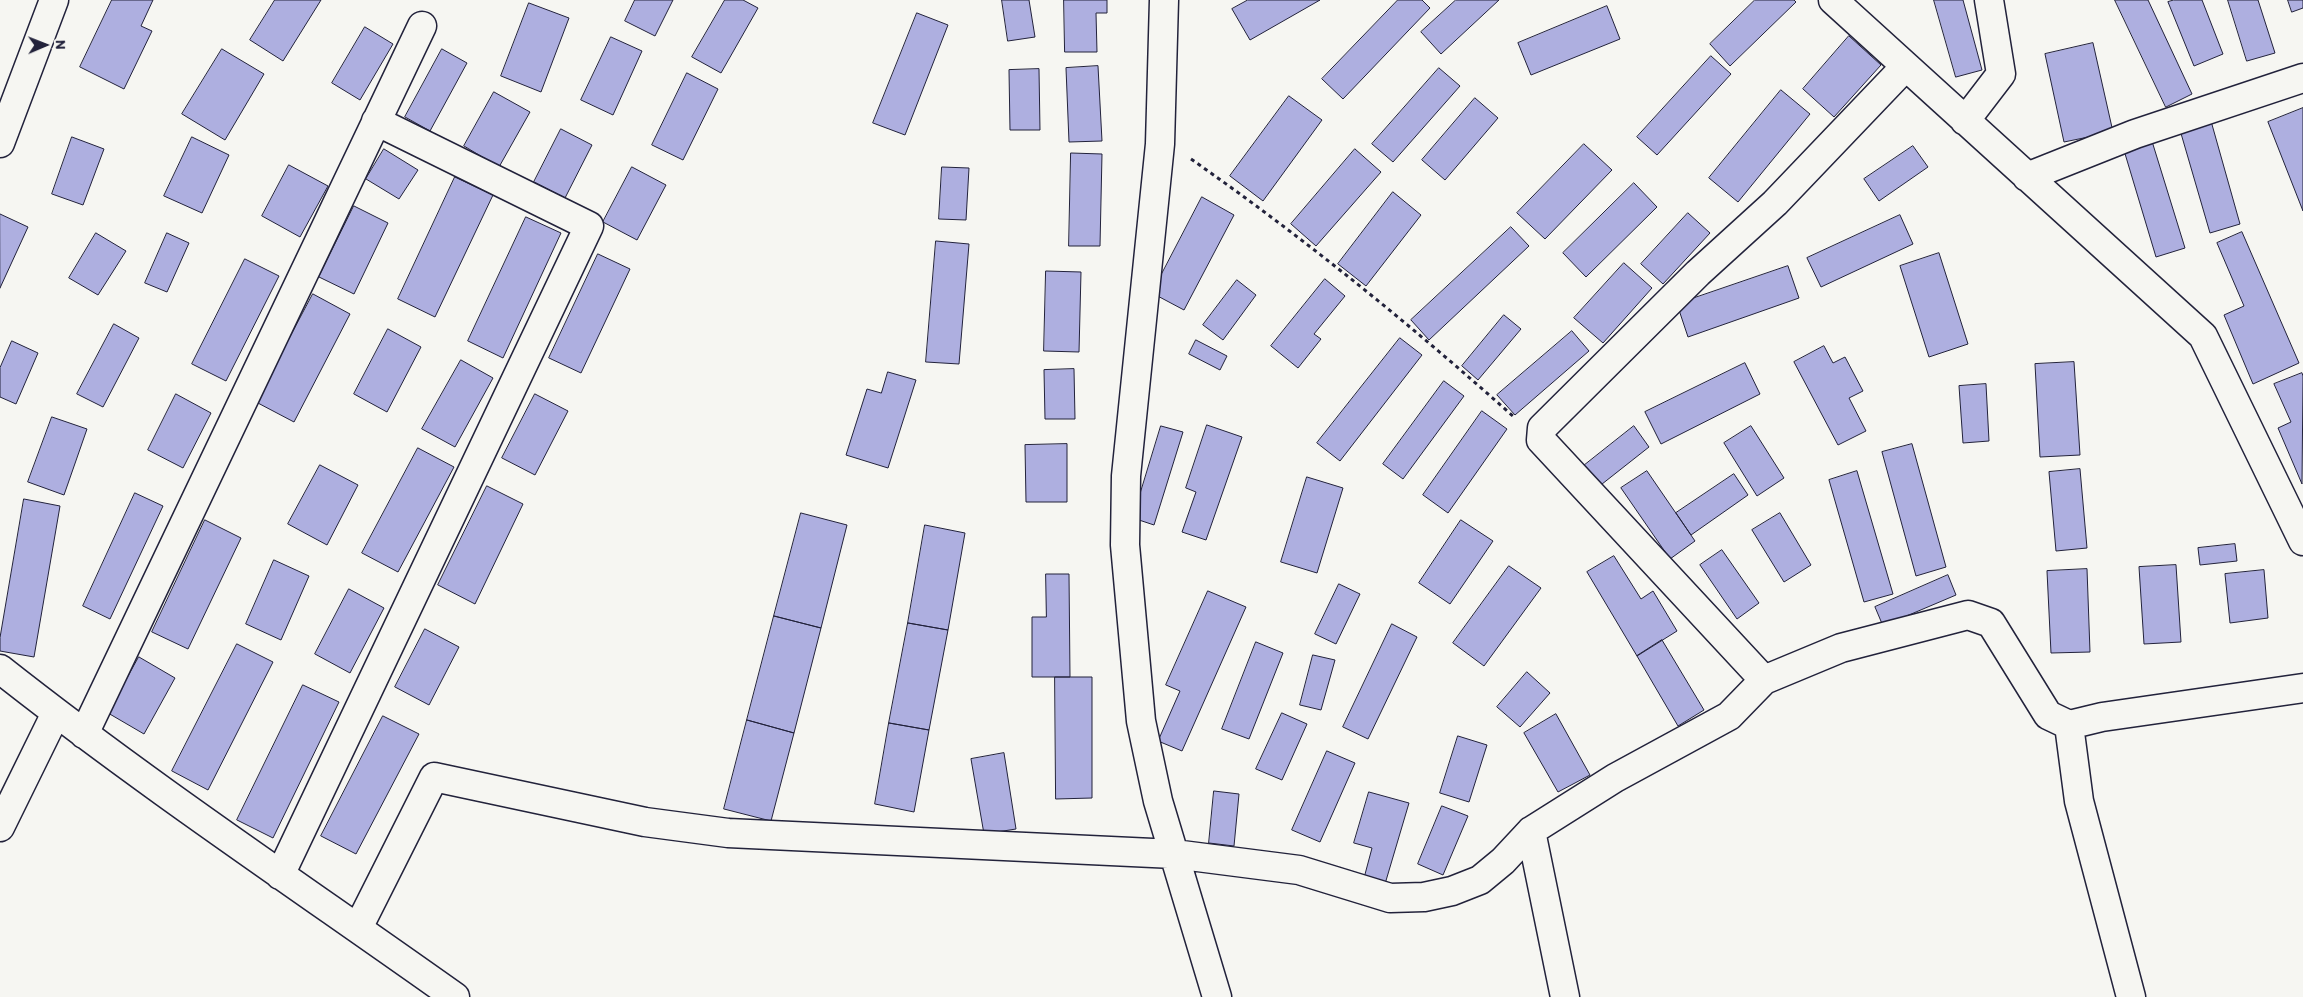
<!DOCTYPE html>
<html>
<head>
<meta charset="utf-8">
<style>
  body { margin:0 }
  #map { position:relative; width:2303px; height:997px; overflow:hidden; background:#f6f6f2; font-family:Itim,sans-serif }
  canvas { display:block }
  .north { position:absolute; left:20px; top:20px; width:50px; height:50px; -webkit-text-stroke:4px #f6f6f2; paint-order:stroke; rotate:89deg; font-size:14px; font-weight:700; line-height:20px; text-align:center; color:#22223b }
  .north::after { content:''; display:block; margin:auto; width:18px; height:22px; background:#22223b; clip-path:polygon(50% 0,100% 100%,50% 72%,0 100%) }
</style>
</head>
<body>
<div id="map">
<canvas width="2303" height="997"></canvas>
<div class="north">N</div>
</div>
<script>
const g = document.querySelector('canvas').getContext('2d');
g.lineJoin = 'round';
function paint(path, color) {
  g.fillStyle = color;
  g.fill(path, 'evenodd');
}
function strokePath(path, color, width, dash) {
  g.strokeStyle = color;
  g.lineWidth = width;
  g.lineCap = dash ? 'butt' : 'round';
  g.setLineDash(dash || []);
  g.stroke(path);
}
const building = new Path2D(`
  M112,0H153L141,26L152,31L124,89L80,67Z
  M275,0H321L283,61L250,40Z
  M635,0H673L655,36L625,21Z
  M725,0H743L758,8L721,73L692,57Z
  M1002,0H1029L1035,37L1008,41Z
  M1064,0H1107V13H1096L1097,52H1065Z
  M1248,0H1320L1250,40L1232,9Z
  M1398,0H1422L1430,8L1343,99L1322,79Z
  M1456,0H1499L1441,54L1421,32Z
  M1755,0H1794L1796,2L1730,66L1710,44Z
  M1934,0H1963L1982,70L1956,77Z
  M2115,0H2148L2192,94L2166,107Z
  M2174,0H2202L2223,54L2194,66L2168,2Z
  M2228,0H2258L2275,53L2247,61Z
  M2288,0H2303V8L2292,12Z
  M529,3L569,18L541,92L501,76Z
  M1607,6L1620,39L1531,75L1518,43Z
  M917,13L948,25L905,135L873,123Z
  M365,27L393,44L360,100L332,83Z
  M1849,36L1881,65L1834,117L1803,89Z
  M611,37L642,51L613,115L581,100Z
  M2093,43L2113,132L2064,142L2045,54Z
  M222,49L264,74L225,140L182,114Z
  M442,49L467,63L430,131L405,117Z
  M1711,56L1731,74L1657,155L1637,137Z
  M1098,66L1102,141L1069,142L1066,68Z
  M1439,68L1460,86L1393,162L1372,144Z
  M1039,69L1040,130H1010L1009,70Z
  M687,73L718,89L683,160L652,145Z
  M1781,90L1810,114L1738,202L1709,178Z
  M494,92L530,112L499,167L464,146Z
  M1289,96L1322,120L1263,201L1230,176Z
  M1475,98L1498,118L1445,180L1422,160Z
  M2303,108V211L2268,122Z
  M2211,121L2240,224L2210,233L2180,130Z
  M561,129L592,145L565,198L534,182Z
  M72,137L104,149L83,205L52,194Z
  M192,137L229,155L202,213L164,196Z
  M2151,138L2185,248L2156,257L2123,147Z
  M1584,144L1612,170L1545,239L1517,213Z
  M1913,146L1928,167L1879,201L1864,179Z
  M384,149L418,170L399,199L366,179Z
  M1355,149L1381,172L1316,246L1291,224Z
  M1071,153L1102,154L1100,246H1069Z
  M289,165L328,186L300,237L262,216Z
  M632,167L666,185L637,240L603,222Z
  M942,167L969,168L966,220L939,219Z
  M455,177L493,195L435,317L398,299Z
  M1634,183L1657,207L1586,277L1563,253Z
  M1393,192L1421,215L1366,286L1338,264Z
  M1202,197L1234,215L1184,310L1152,293Z
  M354,206L388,223L354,294L319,277Z
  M1688,213L1710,233L1663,284L1641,264Z
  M0,214L28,227L0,288Z
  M1900,215L1913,244L1821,287L1807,258Z
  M526,217L561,233L503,358L468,341Z
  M1511,227L1529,246L1429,340L1411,320Z
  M2242,232L2299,363L2253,384L2224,315L2244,306L2217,243Z
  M96,233L126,251L98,295L69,278Z
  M167,233L189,243L167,292L145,283Z
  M936,241L969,244L959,364L926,362Z
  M1939,253L1968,344L1929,357L1900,266Z
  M598,254L630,269L581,373L549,358Z
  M245,259L279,276L226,381L192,364Z
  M1624,263L1652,288L1603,343L1574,318Z
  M1788,266L1799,298L1688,337L1677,304Z
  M1046,271L1081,272L1079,352L1044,351Z
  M1325,279L1345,296L1314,334L1321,339L1298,368L1271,346Z
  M1237,280L1256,295L1223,340L1203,325Z
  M313,294L350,314L294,422L256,402Z
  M1504,315L1521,329L1478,380L1462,366Z
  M114,324L139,338L103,407L77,394Z
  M388,329L421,347L387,412L354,394Z
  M1572,331L1589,351L1515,415L1497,395Z
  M1400,338L1422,355L1340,461L1317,443Z
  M1196,340L1227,356L1220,370L1189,354Z
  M12,341L38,353L16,404L0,397V368Z
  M1824,346L1833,363L1845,357L1863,391L1849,398L1866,431L1838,445L1794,362Z
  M461,360L493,378L455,447L422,429Z
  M2074,362L2080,455L2040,457L2035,364Z
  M1745,363L1760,394L1661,444L1645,412Z
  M1074,369L1075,419H1045L1044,370Z
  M888,372L916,380L888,468L846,455L867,389L881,393Z
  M2302,373L2303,376L2302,484L2278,428L2291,422L2274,384Z
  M1444,381L1464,396L1403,479L1383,464Z
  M1986,384L1989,441L1963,443L1959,386Z
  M176,394L211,413L183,468L148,450Z
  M535,394L568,411L535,475L502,458Z
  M1482,411L1507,429L1448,513L1423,495Z
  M52,417L87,429L64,495L28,482Z
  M1207,425L1242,437L1206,540L1182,532L1196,492L1186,488Z
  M1161,426L1183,432L1154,525L1133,518Z
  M1634,426L1649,447L1597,488L1581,468Z
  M1751,426L1784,478L1757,496L1724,443Z
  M1067,444V502H1026L1025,445Z
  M1912,444L1946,567L1916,576L1882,452Z
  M418,448L454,467L398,572L362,553Z
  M320,465L358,485L327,545L288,524Z
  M2080,469L2087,548L2056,551L2049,472Z
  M1647,471L1695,541L1670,559L1621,488Z
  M1857,471L1893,594L1864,602L1829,480Z
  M1734,474L1748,495L1691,535L1676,513Z
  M1307,477L1343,488L1317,573L1281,562Z
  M487,486L523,504L475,604L438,585Z
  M135,493L163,506L110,619L83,606Z
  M24,499L60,506L34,657L0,651V638Z
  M801,513L847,525L821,628L774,616Z
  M1780,513L1811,565L1784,582L1752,530Z
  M205,520L241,538L188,649L152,632Z
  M1461,520L1493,541L1450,604L1419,583Z
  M925,525L965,533L948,630L908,623Z
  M2235,544L2237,561L2200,565L2198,548Z
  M1722,550L1759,603L1737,619L1700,565Z
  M1614,556L1641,599L1653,591L1677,631L1637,656L1587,572Z
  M274,560L309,576L281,640L246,624Z
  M2176,565L2181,642L2144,644L2139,567Z
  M1509,566L1541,588L1484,666L1453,643Z
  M2087,569L2090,652L2051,653L2047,571Z
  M2264,570L2268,618L2230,623L2225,574Z
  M1046,574H1069L1070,677H1032V617H1046Z
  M1948,575L1956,595L1883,626L1875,607Z
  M1339,584L1360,594L1336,644L1315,634Z
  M349,589L384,608L350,673L315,654Z
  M1208,591L1246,607L1182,751L1158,741L1180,691L1166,685Z
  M774,616L821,628L794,733L747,720Z
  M908,623L948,630L929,730L889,723Z
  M1392,624L1417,637L1368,739L1343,727Z
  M425,629L459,647L429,705L395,687Z
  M1662,640L1704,710L1678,726L1637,656Z
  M1256,642L1283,653L1249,739L1222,729Z
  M237,644L273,662L208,790L172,771Z
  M1313,655L1335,660L1321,710L1300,705Z
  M139,657L175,678L144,734L108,713Z
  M1527,672L1550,693L1520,727L1497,707Z
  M1055,677H1092V798L1056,799Z
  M303,685L339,702L273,838L237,820Z
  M1282,713L1307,724L1282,780L1256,769Z
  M1556,714L1590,775L1558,792L1524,733Z
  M383,716L419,734L356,854L321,836Z
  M747,720L794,733L771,821L724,809Z
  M889,723L929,730L914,812L875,804Z
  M1458,736L1487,745L1469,802L1440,793Z
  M1327,751L1355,763L1320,842L1292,830Z
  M1004,753L1016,829L984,834L971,759Z
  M1214,791L1239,794L1234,846L1209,843Z
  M1369,792L1409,803L1385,884L1364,878L1372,848L1354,843Z
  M1442,806L1468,816L1443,875L1418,864Z`);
paint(building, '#aeafe0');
strokePath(building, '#22223b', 1);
const street = new Path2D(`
  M1164,0L1160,144L1126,476L1125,545L1141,721L1158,801L1217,997
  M1833,0L2203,336L2303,541
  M1965,121L2001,74L1989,0
  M0,143L54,0
  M2027,177L2135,134L2303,78
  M0,669C147,785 303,889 455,997
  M1764,680L1541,440L1542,428L1698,273L1775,203L1905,67
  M84,734L422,26
  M0,827L56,713
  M1531,831L1565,997
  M280,875L589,226L376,121
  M358,928L434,777L645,822L728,833L1174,854L1299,870L1390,898L1424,897L1452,891L1480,880L1503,861L1531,831L1615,778L1729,716L1764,680L1841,648L1968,615L1991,623L2048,715L2069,725
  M2131,997L2079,801L2069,725L2102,717L2303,688`);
strokePath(street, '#22223b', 31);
strokePath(new Path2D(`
  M1191,159C1304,238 1411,325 1514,417`), '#22223b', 3, [4, 4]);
strokePath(street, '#f6f6f2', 28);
</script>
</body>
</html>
